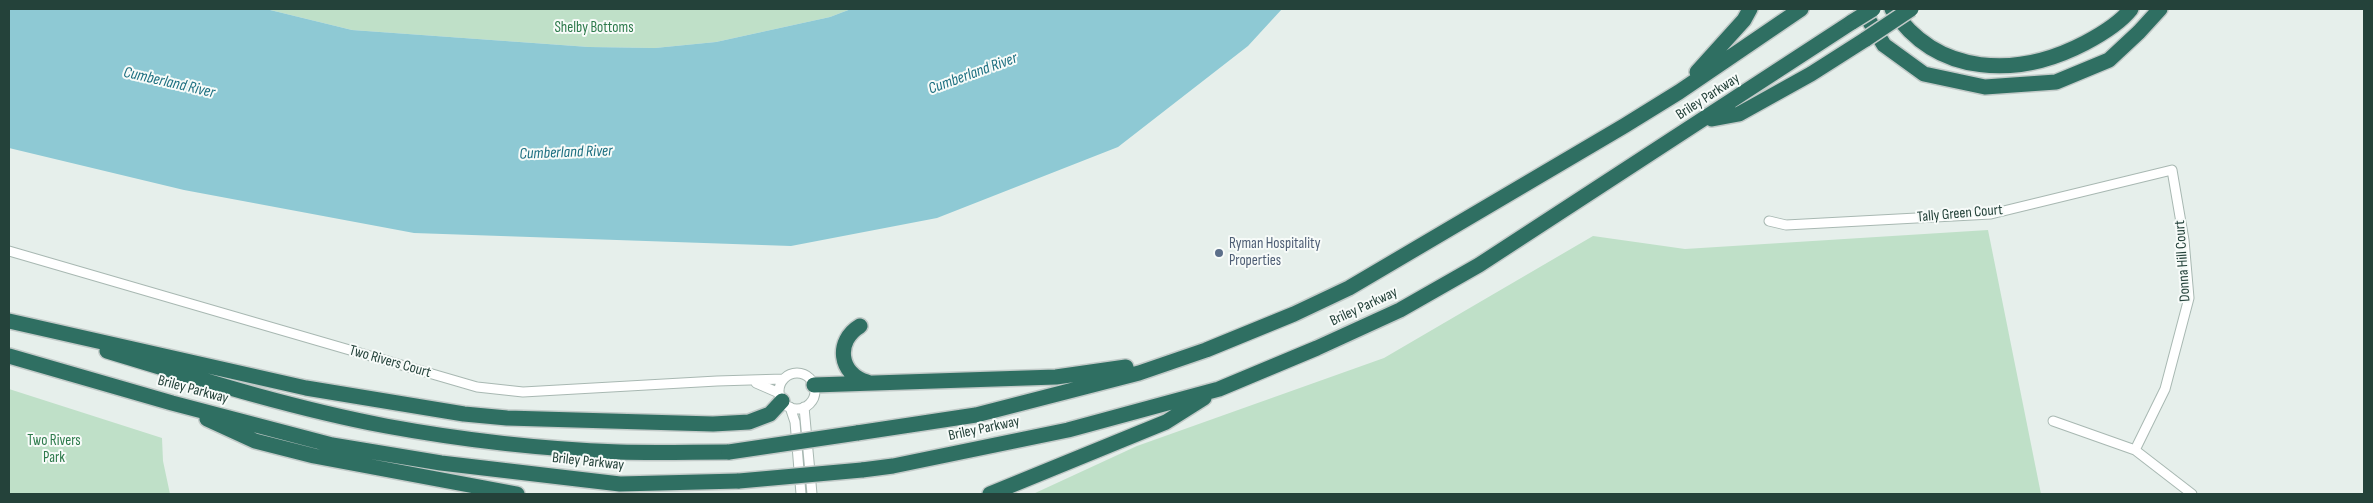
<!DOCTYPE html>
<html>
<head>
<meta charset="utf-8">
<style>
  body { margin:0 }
  #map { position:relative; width:2373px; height:503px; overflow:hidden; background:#e6efeb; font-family:"Sofia Sans Condensed",sans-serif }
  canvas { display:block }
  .frame { position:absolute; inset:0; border:10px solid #24423a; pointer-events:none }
</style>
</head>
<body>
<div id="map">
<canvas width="2373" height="503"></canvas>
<div class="frame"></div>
</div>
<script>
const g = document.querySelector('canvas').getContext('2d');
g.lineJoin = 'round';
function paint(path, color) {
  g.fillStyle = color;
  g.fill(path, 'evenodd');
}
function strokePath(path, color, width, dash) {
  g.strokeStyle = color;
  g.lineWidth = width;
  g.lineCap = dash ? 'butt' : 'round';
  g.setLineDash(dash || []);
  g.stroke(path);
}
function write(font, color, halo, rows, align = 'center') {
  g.font = font + ' "Sofia Sans Condensed",sans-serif';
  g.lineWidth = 4;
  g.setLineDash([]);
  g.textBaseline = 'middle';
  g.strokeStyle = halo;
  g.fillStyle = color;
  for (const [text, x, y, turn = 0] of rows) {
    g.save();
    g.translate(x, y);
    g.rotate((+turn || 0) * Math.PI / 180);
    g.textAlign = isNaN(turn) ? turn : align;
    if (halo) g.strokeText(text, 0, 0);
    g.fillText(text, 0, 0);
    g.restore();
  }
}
paint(new Path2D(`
  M266,9H851L830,17L716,42L655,48L589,47L352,30Z
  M1988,230L2041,494H1033L1137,446L1384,358L1593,236L1685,249Z
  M9,389L162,438L163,461L170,494H9Z`), '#bfe0c8');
paint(new Path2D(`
  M9,9H266L352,30L589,47L655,48L716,42L830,17L851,9H1282L1248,46L1118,147L937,218L791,246L414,233L184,190L9,148Z`), '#8ec9d4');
const minor = new Path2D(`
  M1769,221L1786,225L1991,214L2172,170L2184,240L2189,298L2165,389L2135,450L2192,494
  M9,251L477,387L523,392L717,381L783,379
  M779 391a18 18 0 1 1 36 0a18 18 0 1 1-36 0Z
  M756,383L779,393
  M790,407L795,422L801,494
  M804,407L812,494
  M2053,421L2135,450`);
const motorway = new Path2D(`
  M1862,9L1884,45L1924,74L1985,87L2056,82L2109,60L2139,32L2160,9
  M1892,9C1937,77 2018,78 2085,43C2102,34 2120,23 2131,9
  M1697,72L1744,20L1750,9
  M1712,119L1739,114L1811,74L1866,39
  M9,321L306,388L464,414L507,418L713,424L749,422L770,414L782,401
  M860,326C835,341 839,374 867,382
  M107,351C199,379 291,408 386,426C462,440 542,449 619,452C656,453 693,452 729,452
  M9,356L172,403L332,445L441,463L620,484L739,481
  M814,385L1056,377L1126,367
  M207,419L255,441L314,456L517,494
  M857,433L976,415L1139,373L1206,350L1294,314L1349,288L1624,126L1679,92L1801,9
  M862,470L893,466L1068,430L1219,389L1317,348L1400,310L1479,265L1852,22
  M990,494L1166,422L1204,398`);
strokePath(minor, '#a8b8b2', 11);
strokePath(motorway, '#c2cac8', 18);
strokePath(minor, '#fff', 9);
strokePath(motorway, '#2f6f62', 15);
const motorwayBridge = new Path2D(`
  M1852,22L1873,9
  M1866,39L1911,9
  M729,452L857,433
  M739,481L862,470`);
strokePath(motorwayBridge, '#c2cac8', 18, []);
strokePath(motorwayBridge, '#2f6f62', 15);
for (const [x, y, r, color] of [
  [1219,253,5,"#5c6f8a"]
]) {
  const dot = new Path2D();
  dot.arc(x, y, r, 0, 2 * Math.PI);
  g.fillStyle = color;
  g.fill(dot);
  strokePath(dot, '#f7fbf9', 2);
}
write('15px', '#2d7a4b', '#f7fbf9', [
  ["Shelby Bottoms",594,28],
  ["Two Rivers",54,441],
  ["Park",54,458]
]);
write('15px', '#24423a', '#f7fbf9', [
  ["Briley Parkway",1708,97,-33],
  ["Tally Green Court",1960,214,-5],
  ["Donna Hill Court",2183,261,-94],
  ["Briley Parkway",1364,307,-25],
  ["Two Rivers Court",390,362,16],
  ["Briley Parkway",193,390,15],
  ["Briley Parkway",984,429,-12],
  ["Briley Parkway",588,462,6]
]);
write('15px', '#4e5e75', '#f7fbf9', [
  ["Ryman Hospitality",1229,244],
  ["Properties",1229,261]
], 'left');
write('italic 16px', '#1c6f80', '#f7fbf9', [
  ["Cumberland River",973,74,-20],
  ["Cumberland River",169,83,13],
  ["Cumberland River",566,153,-2]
]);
</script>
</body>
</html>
